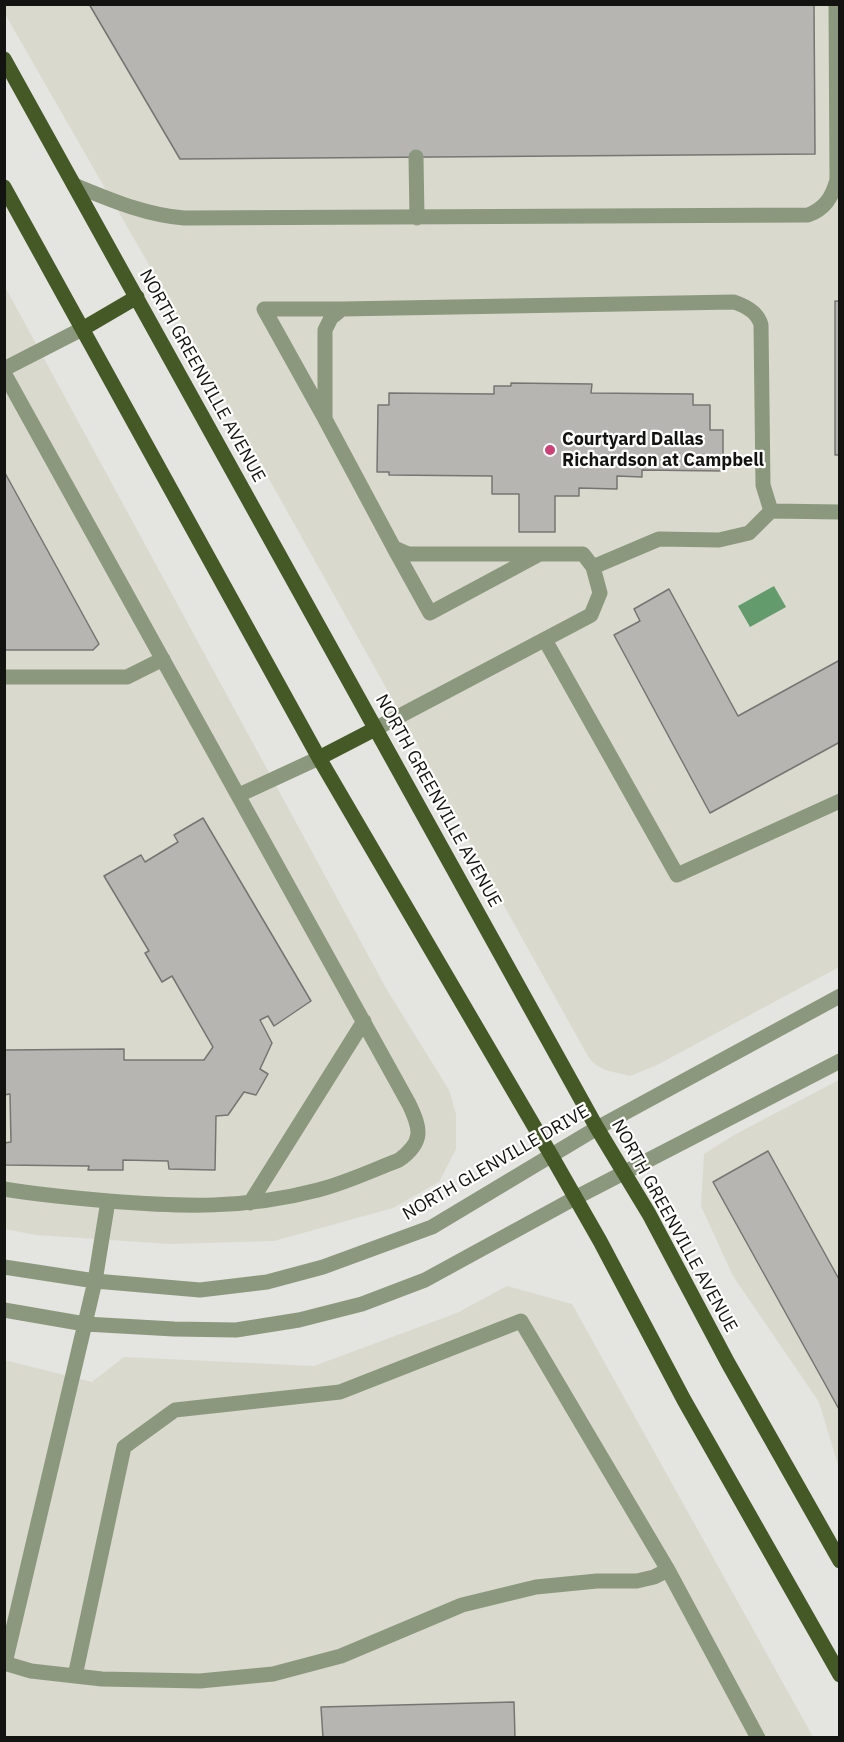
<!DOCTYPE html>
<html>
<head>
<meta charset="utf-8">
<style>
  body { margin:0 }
  #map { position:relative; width:844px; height:1742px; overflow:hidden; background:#e4e4e0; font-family:"IBM Plex Sans",sans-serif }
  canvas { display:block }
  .frame { position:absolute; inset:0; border:6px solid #131312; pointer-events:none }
</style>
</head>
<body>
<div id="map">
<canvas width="844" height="1742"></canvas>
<div class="frame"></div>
</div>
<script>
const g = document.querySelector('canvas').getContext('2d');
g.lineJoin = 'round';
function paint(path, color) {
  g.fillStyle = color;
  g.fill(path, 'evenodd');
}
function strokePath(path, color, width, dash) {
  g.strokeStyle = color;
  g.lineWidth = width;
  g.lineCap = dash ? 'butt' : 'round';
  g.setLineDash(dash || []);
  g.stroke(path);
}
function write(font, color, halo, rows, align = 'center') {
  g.font = font + ' "IBM Plex Sans",sans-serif';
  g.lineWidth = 4.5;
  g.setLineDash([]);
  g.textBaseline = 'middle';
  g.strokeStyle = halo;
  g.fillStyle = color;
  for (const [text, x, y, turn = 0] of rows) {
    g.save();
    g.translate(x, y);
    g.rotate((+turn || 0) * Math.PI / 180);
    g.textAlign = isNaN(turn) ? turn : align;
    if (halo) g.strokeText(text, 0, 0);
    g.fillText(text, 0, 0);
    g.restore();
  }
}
paint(new Path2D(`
  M4,5H839V967L657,1065L630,1076L605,1070L596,1065L589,1058L497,893L412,734L148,263L5,14Z
  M4,285L387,990L449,1090L456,1114V1149L439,1182L393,1208L274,1241L170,1244L36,1235L5,1229Z
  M839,1080V1468L819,1402L733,1276L701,1206L704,1154L734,1135Z
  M507,1286L572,1304L813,1737H5L4,1360L92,1382L124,1357L314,1366L457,1313Z`), '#d9d9ce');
paint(new Path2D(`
  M774,586L786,607L750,627L738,606Z`), '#639b6c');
const building = new Path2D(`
  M89,4H814L815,154L180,159Z
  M835,301H840V455H835Z
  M511,383L592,384L591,393L693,394V405H710V430H723V471L642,470V477L617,476V489L579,488V496H555V532H519V494H492V476L389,475V472H377L378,405H389V393L494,394V386H511Z
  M5,473L99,644L93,650H4Z
  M669,589L738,716L840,660V742L710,813L614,635L640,621L634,609Z
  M203,818L311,1001L274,1026L268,1016L260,1020L272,1043L260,1069L268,1074L256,1095L244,1092L228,1115L216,1116L215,1170L169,1169L168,1161L123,1160V1170H88L89,1166L4,1165V1143L11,1142L10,1094L4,1095V1050L124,1049V1060H204L213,1047L172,976L162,982L145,953L149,951L104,876L141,855L145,862L178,842L174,835Z
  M768,1151L840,1281V1411L713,1182Z
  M514,1702L515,1738H323L321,1707Z`);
paint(building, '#b7b5b2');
strokePath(building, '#777572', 1.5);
strokePath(new Path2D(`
  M416,157L417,218
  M74,185C111,200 145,215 184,218L808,215C825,209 832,197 837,180L836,4
  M4,369L84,328
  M4,373L409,1104C421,1129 424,1142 399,1160C373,1170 346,1183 318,1190C245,1209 183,1207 109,1201C74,1198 39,1195 4,1189
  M324,417L264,309H342
  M394,548L430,613L538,555
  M593,567L583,554H408L394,548L325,419V330L331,318L342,309L734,302C746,306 758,312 761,325L763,485L771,511
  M545,640L677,875L840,801
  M4,677H127L163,659
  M375,729L591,615L600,593L593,567L659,539L719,540L749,533L771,511L840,512
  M239,795L319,758
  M250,1203L364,1021
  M4,1267L95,1281L200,1290L267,1282L323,1267L432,1227L597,1128L840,996
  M4,1310L85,1324L174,1329L236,1330L299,1320L362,1304L425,1280L575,1198L840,1061
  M4,1663L31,1671L102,1679L200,1681L273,1674L341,1656L462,1605L536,1587L597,1581H637L654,1577L668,1570
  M5,1663L95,1281L108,1201
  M75,1676L124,1447L175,1410L340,1392L521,1321L668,1570L758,1738`), '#8c987d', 15);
strokePath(new Path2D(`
  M4,59L597,1128L649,1214L728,1363L840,1561
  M4,187L319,758L551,1155L600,1241L684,1400L840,1675
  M84,328L137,297
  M319,758L375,729`), '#455927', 15);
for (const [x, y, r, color] of [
  [550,450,6,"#cb4178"]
]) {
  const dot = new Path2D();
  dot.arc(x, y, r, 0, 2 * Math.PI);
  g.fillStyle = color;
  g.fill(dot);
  strokePath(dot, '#fffffe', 2);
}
write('18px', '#131312', '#fffffe', [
  ["NORTH GREENVILLE AVENUE",202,376,61],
  ["NORTH GREENVILLE AVENUE",438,801,61],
  ["NORTH GLENVILLE DRIVE",496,1163,-30],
  ["NORTH GREENVILLE AVENUE",674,1226,61]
]);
write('bold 18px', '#131312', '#fffffe', [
  ["Courtyard Dallas",562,440],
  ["Richardson at Campbell",562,461]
], 'left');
</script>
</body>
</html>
